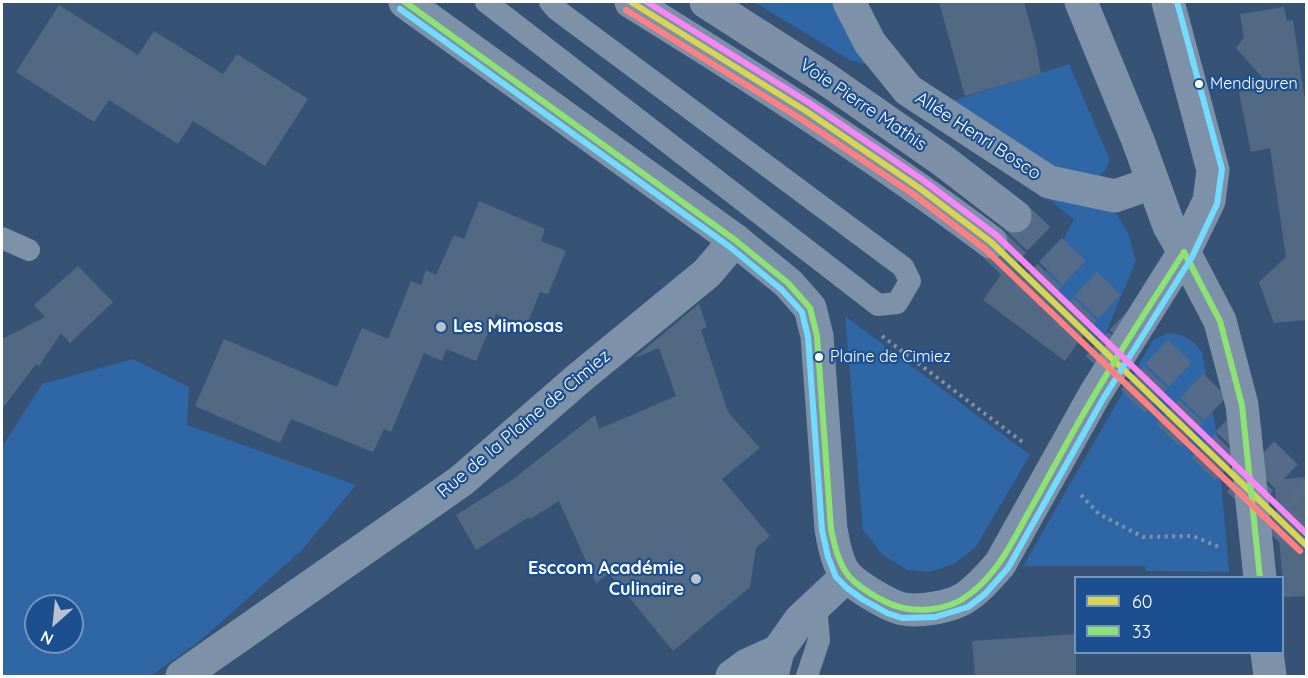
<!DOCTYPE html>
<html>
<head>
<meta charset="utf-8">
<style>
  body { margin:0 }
  #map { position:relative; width:1308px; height:678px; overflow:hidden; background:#365274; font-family:Quicksand,sans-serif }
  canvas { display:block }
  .frame { position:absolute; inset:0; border:3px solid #fff; pointer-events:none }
  .legend { position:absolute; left:1074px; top:576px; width:210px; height:78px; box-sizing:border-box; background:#1b4f8f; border:2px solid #7695bc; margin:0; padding:8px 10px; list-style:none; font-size:18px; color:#fff }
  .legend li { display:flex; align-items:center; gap:12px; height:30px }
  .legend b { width:30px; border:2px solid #7695bc }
  .north { position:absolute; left:24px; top:594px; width:60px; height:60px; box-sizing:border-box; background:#1b4f8f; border:2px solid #7695bc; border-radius:50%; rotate:207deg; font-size:16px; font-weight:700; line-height:24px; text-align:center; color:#fff }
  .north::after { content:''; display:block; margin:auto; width:21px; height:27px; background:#b9c2ce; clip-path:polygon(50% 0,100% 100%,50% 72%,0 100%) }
</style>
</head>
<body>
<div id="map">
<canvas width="1308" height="678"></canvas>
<div class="frame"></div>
<ul class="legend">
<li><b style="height:8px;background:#d8d454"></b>60</li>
<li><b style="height:8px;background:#8ce374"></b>33</li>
</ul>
<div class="north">N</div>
</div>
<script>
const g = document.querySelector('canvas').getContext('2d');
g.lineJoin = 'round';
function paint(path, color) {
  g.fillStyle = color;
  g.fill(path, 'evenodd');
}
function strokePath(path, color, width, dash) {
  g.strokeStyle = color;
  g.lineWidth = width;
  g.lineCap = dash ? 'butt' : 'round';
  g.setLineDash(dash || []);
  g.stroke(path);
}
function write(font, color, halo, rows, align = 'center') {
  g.font = font + ' Quicksand,sans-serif';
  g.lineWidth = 4.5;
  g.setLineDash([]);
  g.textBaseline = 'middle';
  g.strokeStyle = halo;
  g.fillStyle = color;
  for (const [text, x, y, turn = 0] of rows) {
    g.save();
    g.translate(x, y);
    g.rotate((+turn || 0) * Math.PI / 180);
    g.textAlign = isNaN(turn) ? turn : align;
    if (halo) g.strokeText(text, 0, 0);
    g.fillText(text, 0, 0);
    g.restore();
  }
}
paint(new Path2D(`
  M754,2H837L869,65L850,60Z
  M1069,64L1110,160C1100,180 1098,183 1075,181L949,102Z
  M1024,178L1106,206L1118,216L1128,233L1136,261L1100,347L1039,283L1074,220Z
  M845,316L1030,455L975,548L954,564L929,572L907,570L883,555L863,530Z
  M1168,333C1183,334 1193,339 1202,352L1217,435L1229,572L1146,571L1145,566H1023L1153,340Z
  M133,359L189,387L187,425L356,485L302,550L201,640L151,676H2V447L42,384ZM36,606H72V642H36Z`), '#2f66a5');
paint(new Path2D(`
  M939,2H1024L1036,46L1041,74L965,96Z
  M59,5L138,55L154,31L223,74L237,54L308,99L265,166L193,121L178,144L109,100L94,122L16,72Z
  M1284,7L1287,21L1293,20L1306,107V320L1274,323L1259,282L1286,257L1270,148L1251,152L1239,92L1269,85L1236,48L1244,37L1240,14Z
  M479,201L545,229L541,241L566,251L548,294L540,292L526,327L496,314L476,361L446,349L442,361L424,353L391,432L384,429L373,452L291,419L280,443L195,406L224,339L337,387L362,328L388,339L411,281L421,285L426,270L436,275L454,235L464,239Z
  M1010,262L1092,323L1065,361L983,300Z
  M78,266L113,302L70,343L61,333L39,366L36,364L2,409V339L45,317L34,305Z
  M699,304L707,327L701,330L728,412L760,448L722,479L770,536L756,548L750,587L673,651L609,573L596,583L559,501L530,519L529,517L476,550L456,515L512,480L595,415L599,429L676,396L659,348L634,358Z
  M1306,477V596L1284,597L1274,480Z
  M1076,634V676H975L972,641Z`), '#526984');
strokePath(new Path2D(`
  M1015,216L1306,495
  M991,242L1306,545`), '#546c89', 33, [33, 16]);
strokePath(new Path2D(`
  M882,336L1025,444
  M1081,495L1099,514L1143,537L1193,536L1219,547`), '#7d92a8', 4, [3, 4.5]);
strokePath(new Path2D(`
  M486,2L878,305L897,303L910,281L903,267L557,10L550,2
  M2,238L29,250
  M807,676L819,640L816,605`), '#7d92a8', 22);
strokePath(new Path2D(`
  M849,2L870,43L908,90L1049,182L1115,196L1152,183
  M1081,2L1137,138L1169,226L1184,252
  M1168,2L1213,170L1209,201L1184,252
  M182,676L461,481L578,379L707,273L735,240
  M732,676L747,665L778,651
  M772,676L778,651L800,620L847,576`), '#7d92a8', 33);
strokePath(new Path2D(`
  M405,2L735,240L788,283L810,308L817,336L831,529C834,545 837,565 848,577C858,587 890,607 904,609C920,612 949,607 963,599C978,590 989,576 1000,564L1095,394L1184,252L1220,321L1242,405L1260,578
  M1267,652L1270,676`), '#7d92a8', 33);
strokePath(new Path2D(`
  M631,2C754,78 875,155 991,242
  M706,2L826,79L942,160L1015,216`), '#7e90a7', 33);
strokePath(new Path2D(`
  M631,2L806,111L918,187L991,242L1306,545`), '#d8d454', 6);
strokePath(new Path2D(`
  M405,2L735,240L788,283L810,308L817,336L831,529C839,570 847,582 884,601C911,615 947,612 970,594C999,572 1013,540 1030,510C1052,471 1072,432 1095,394C1123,346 1154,299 1184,252
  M1184,252L1220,321L1242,405L1260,578`), '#8ce374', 6);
strokePath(new Path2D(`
  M400,9L730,247L782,290L802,312L808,337L822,530L828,557L836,577L847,588L862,599L887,613L902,618L935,617L968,607L985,594L1008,568L1103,399L1192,257L1217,204L1222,169L1177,2`), '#73dbfd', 6);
strokePath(new Path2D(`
  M626,10L801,119L913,194L985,249L1300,551`), '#ff8082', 6);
strokePath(new Path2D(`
  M647,2L811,104L923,180L996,235L1306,533`), '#f787f6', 6);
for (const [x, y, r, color] of [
  [1199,84,5,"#fff"],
  [441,327,6,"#b9c2ce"],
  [819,357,5,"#fff"],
  [696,579,6,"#b9c2ce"]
]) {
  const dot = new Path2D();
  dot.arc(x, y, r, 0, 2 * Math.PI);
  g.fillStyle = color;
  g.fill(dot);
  strokePath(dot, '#1b4f8f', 2);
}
write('16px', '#fff', '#1b4f8f', [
  ["Mendiguren",1210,84],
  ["Plaine de Cimiez",830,357]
], 'left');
write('18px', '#fff', '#1b4f8f', [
  ["Voie Pierre Mathis",863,105,34],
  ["Allée Henri Bosco",978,136,33],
  ["Rue de la Plaine de Cimiez",524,424,-40]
]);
write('bold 18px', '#fff', '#1b4f8f', [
  ["Les Mimosas",453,327],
  ["Esccom Académie",684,569,"right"],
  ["Culinaire",684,590,"right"]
], 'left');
</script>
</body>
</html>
